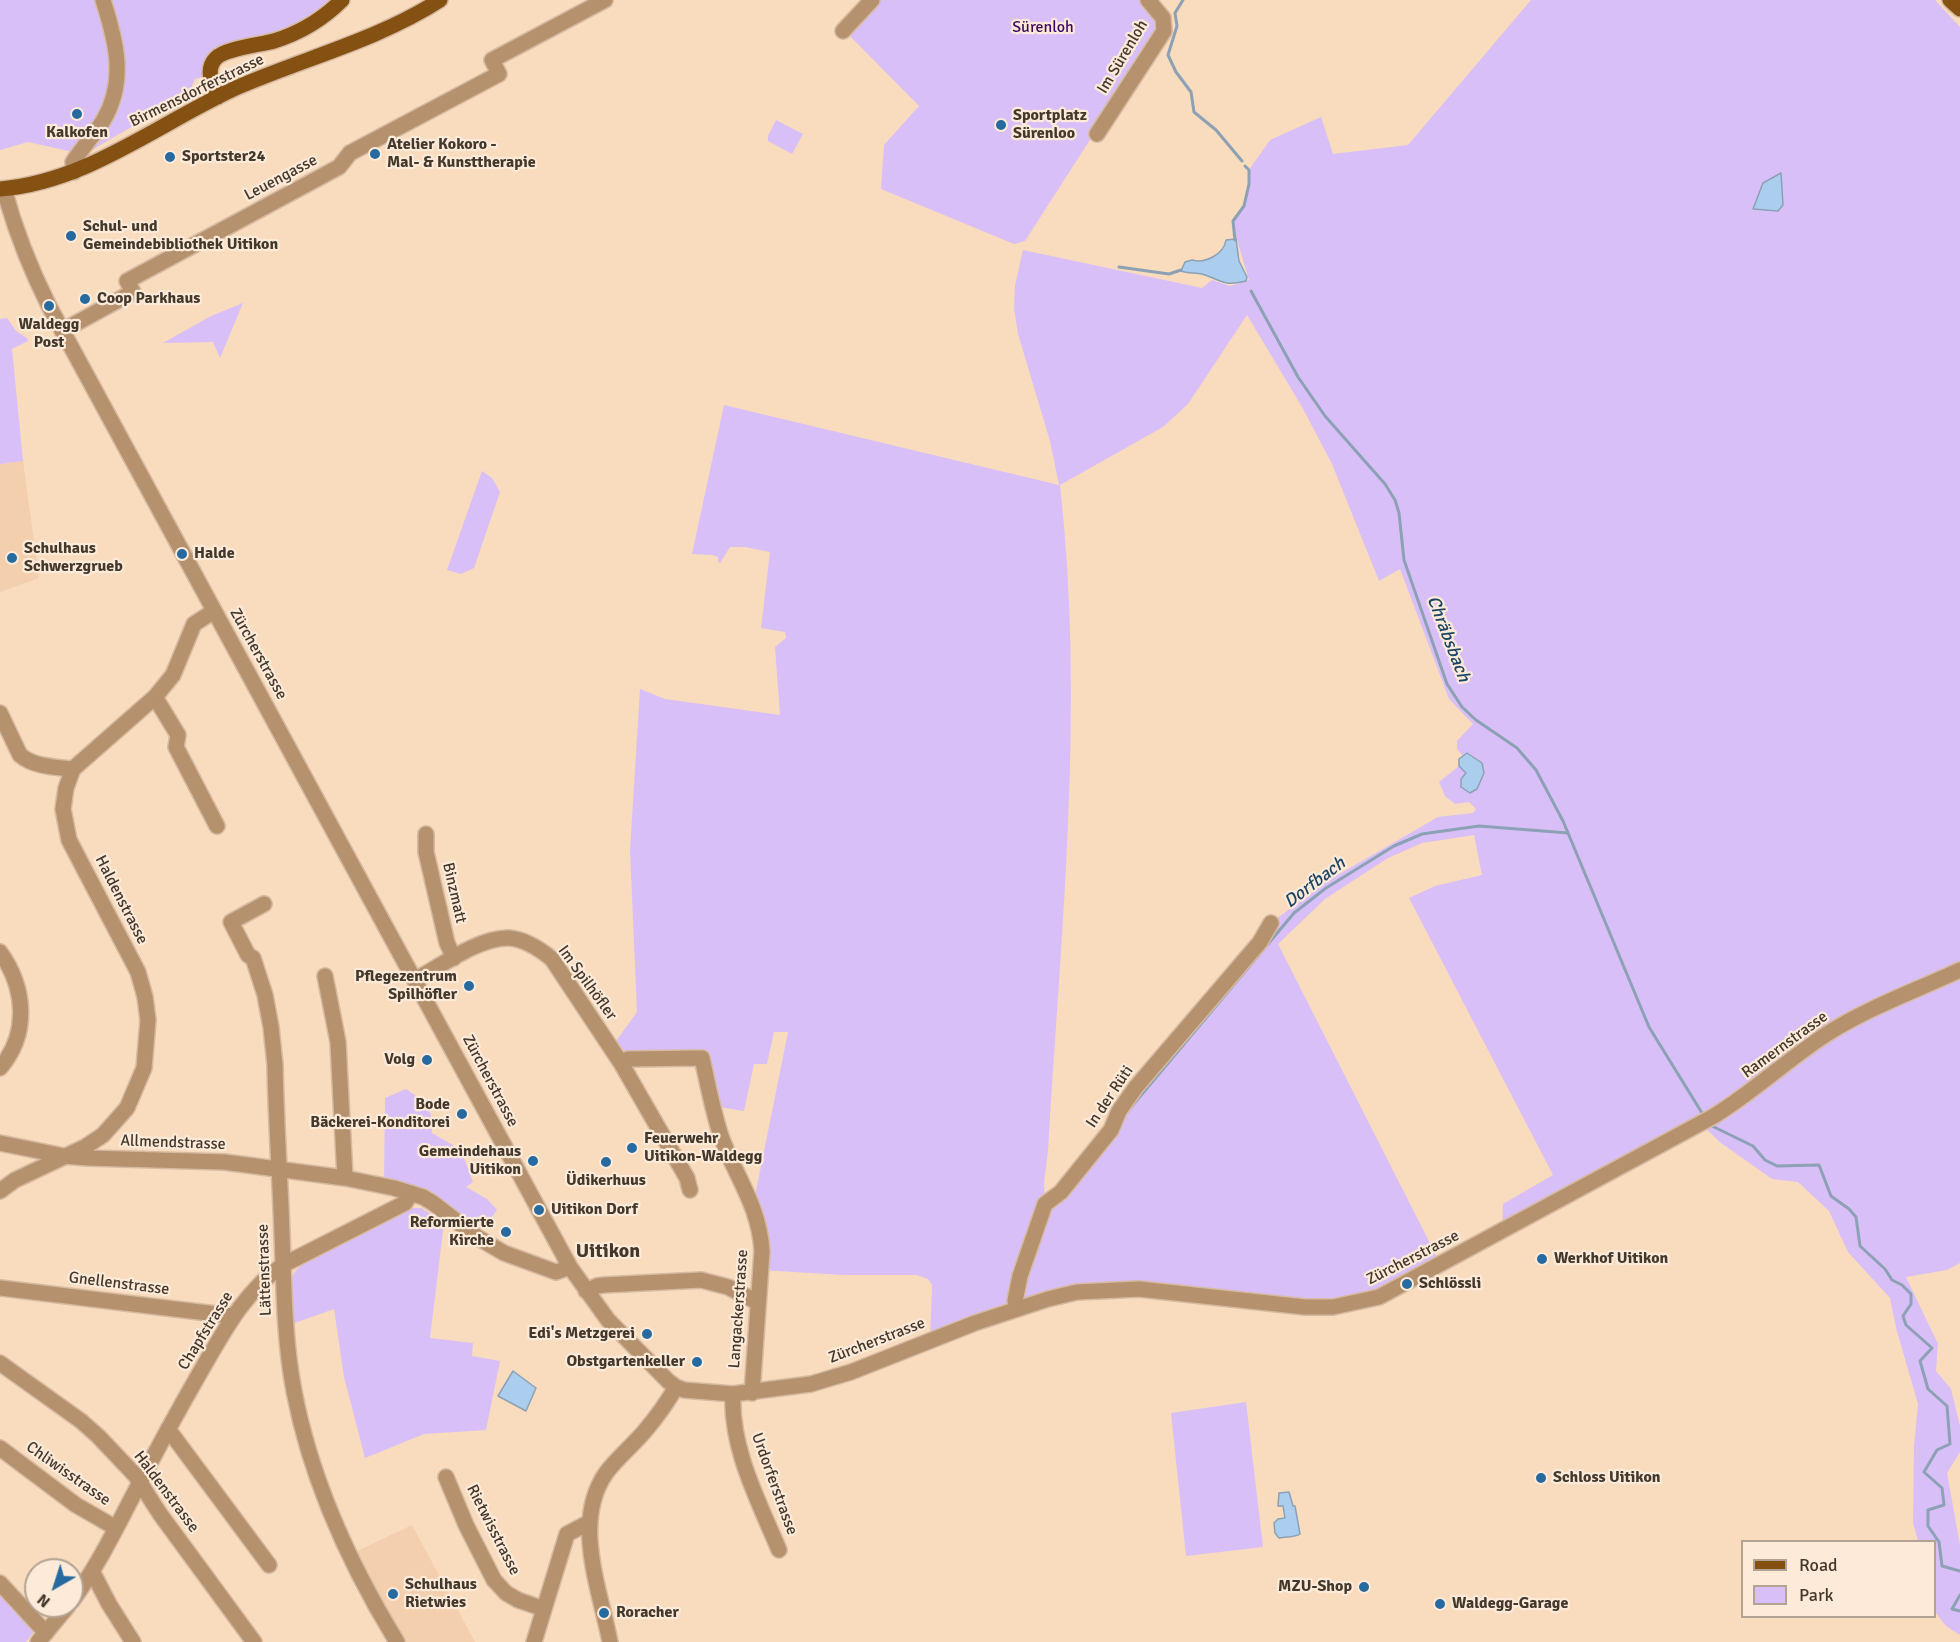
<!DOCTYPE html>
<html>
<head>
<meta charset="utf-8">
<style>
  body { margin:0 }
  #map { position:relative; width:1960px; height:1642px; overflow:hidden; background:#f9dbbe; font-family:Signika,sans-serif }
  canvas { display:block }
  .legend { position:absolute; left:1741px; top:1540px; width:195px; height:78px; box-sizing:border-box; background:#fdead9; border:2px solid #b3a394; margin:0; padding:8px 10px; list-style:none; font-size:18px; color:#43382c }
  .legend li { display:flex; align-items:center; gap:12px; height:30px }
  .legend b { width:30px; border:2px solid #b3a394 }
  .north { position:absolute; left:24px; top:1558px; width:60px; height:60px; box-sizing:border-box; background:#fdead9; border:2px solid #b3a394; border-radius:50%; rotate:219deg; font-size:16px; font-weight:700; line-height:24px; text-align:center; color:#43382c }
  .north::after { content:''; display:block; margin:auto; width:21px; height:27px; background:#266a9f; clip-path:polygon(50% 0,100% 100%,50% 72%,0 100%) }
</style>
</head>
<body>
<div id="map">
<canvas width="1960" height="1642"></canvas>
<ul class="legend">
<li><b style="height:8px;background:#845113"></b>Road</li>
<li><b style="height:16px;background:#d9bff8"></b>Park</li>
</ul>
<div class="north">N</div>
</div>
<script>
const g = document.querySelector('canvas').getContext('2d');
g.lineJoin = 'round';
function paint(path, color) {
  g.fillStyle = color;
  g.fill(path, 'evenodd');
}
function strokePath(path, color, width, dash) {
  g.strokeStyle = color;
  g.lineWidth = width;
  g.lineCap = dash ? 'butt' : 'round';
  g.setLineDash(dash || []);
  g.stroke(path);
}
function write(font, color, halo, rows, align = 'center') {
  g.font = font + ' Signika,sans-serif';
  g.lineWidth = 4.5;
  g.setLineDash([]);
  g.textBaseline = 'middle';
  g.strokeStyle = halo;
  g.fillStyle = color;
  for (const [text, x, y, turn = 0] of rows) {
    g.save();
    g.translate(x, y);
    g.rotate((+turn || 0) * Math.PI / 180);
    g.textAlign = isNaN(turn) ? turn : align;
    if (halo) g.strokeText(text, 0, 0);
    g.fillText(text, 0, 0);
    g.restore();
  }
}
paint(new Path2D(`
  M23,461L39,578L0,592V464Z
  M412,1525L475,1642H406L355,1552Z`), '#f3cfad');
paint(new Path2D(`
  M0,0H342L316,22L226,52L210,75L195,79L190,91L184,97L100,145L86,155L28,142L0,150Z
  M878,0H1144L1161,29L1025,241L1014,244L881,189L884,145L919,106L846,32Z
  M1531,0H1935L1960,27V1263L1947,1270L1906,1277L1938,1344L1936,1371L1951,1389L1960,1426V1452L1947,1473L1960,1545V1635L1946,1626L1935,1612L1934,1542L1918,1541L1913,1523L1914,1446L1918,1404L1896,1328L1890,1298L1848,1252L1829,1211L1798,1182L1772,1179L1721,1143L1701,1124L1502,1232L1503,1204L1553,1175L1409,898L1435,886L1482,875L1474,835L1422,843L1388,858L1325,899L1278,944L1441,1265L1355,1304L1077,1292L930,1340L932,1285L928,1279L917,1275H843L761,1270L753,1206L788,1032H774L767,1064H754L744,1111L713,1106L702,1058L628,1059L611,1048L637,1012L630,850L640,689L665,699L780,715L775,647L786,638L785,632L761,628L770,552L745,547H730L720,563L718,562V557L712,555L692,554L724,405L1059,485L1050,441L1018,334L1014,308L1015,285L1023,250L1202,288L1212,280L1230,286L1249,280L1237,240H1235L1233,221L1244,206L1249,184V170L1270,140L1321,117L1333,154L1408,145ZM1247,315L1302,407L1332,464L1379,581L1400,569L1449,699L1473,724L1457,741V749L1463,756L1467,753L1470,793L1466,773L1459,766L1439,782L1445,796L1455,804L1469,802L1476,809L1473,813L1438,817L1324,883L1271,923L1045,1203L1044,1183L1048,1151C1061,930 1085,706 1060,485L1163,427L1188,404Z
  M776,120L803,134L792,154L768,141V136Z
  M243,303L220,358L213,342L163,343L211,316Z
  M7,318L16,331L27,338L28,341L12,349L23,461L0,464V319Z
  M482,471L492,478L500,492L474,568L461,574L447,570Z
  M406,1089C426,1103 433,1107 432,1133L461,1150L473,1182L466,1187L487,1199L497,1210L483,1229L475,1228L384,1180L385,1098Z
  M411,1208H421L446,1223L443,1231L430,1338L473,1343L472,1356L500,1361L486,1430L424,1434L365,1458L344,1377L334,1309L292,1324C290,1299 282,1280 304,1263Z
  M1246,1402L1263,1547L1186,1556L1171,1413Z
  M0,1579L37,1627L26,1642H0Z`), '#d9bff8');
const water = new Path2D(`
  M1781,173L1783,205L1778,211L1753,209L1763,183Z
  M1236,239L1239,261L1247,277L1246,281C1223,286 1225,282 1205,275C1197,272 1189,274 1181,271L1185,262L1192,260C1205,264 1224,254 1226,240Z
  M1467,753L1482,763L1484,773L1477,789L1470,793L1461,787V779L1466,773L1459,766V759Z
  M513,1371L536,1388L526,1411L498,1396Z
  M1289,1492L1293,1506H1295L1300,1534C1294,1538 1286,1536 1279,1538L1275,1533L1274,1523L1278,1519L1285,1518L1283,1506H1278L1279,1493Z`);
paint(water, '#abceee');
strokePath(water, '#8ca1b4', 1.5);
strokePath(new Path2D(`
  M1183,0L1175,13L1177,26L1168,55L1176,72L1191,92L1194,112L1216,130L1242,161
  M1235,240L1233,221L1244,206L1249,184V170L1245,166
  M1119,267L1169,274L1181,270
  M1251,291L1298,377L1325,416L1385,484L1395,500L1399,513L1404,560L1447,684L1462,707L1476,720L1517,748L1536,770L1563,821L1649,1027L1702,1113
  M1127,1112L1294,913L1326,888L1394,846L1422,834L1479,826L1568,833
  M1710,1125L1753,1146L1765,1160L1777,1166L1819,1165L1831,1196L1849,1209L1856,1217L1860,1246L1885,1269L1892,1280L1902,1285L1911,1294V1304L1903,1316L1906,1325L1932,1348L1920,1361L1928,1389L1947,1406L1950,1444L1937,1450L1924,1472L1942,1488L1944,1505L1928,1510V1526L1939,1542L1942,1566L1960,1571
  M1960,1595L1952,1609L1960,1611`), '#8ca1b4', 3);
const minor = new Path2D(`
  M843,31L872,0
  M1097,134L1164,31L1163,18L1148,0
  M74,172L73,162C82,148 94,135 103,121C127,81 116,41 103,0
  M4,189C15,230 30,268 49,306L570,1267L608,1320L668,1381L676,1387L684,1390L733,1394L811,1384L851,1372L975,1323L1048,1299L1077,1292L1139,1289L1305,1307H1333L1379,1297L1714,1116C1755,1091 1790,1057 1830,1032C1870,1007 1917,990 1960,970
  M62,331L133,292L127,281L339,167L350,153L499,74L492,60L605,0
  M155,697L178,735L176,747L217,826
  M0,713L20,755C34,767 55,767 73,769
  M426,834V852L447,943L454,958
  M264,904L231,922L248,955L253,958L256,967L265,995L271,1027L275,1065C276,1121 280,1177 282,1233C284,1286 284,1339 294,1391C311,1481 350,1565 397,1642
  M0,952C25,987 30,1033 0,1068
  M325,976L338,1042L345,1178
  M415,980C441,966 479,937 509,938C524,939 541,950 552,959L621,1063L687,1178L690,1190
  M621,1063L628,1059L702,1058C708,1085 713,1113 722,1139C737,1179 759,1206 762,1251L752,1393
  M0,1143L64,1156L88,1158L224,1162L345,1178L394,1188L423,1197L433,1203L477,1237L504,1253L556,1272L570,1267
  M0,1191L15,1180L85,1147L103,1135L127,1108L144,1068L148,1020L145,997L138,972L69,840L63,809L66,788L73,769L155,697L173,675L194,624L214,611
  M0,1288L233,1316
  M586,1291L597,1286L604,1285L701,1280L728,1287L757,1302
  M1019,1308L1015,1301L1020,1276L1045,1204L1061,1192L1111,1130L1119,1111L1136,1087L1260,942L1271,923
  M0,1363L81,1421L98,1436L135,1475L160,1514L254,1642
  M733,1394C730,1448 759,1502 779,1550
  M168,1429L269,1565
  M0,1448L76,1505L116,1528
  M446,1477L466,1525L494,1580L506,1593L518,1600L544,1609
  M93,1573L109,1604L133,1642
  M0,1583L46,1633
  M72,1601C98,1566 116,1528 136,1490C157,1449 179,1409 202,1369C224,1331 245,1291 283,1265L405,1203L411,1193
  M38,1642L68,1606
  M534,1642L567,1534L590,1522
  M610,1642C600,1589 572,1522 606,1473C617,1458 632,1446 644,1432C655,1419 667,1403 676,1387`);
const major = new Path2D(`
  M1950,0L1960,9
  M218,97C212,84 205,69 216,58C226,48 260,45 274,41C300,33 323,19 342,0
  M0,189C88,182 160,122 238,87C305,58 378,40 440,0`);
strokePath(minor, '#d5baa1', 18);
strokePath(major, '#d5baa1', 18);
strokePath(minor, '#b6916e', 15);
strokePath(major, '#845113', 15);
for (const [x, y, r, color] of [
  [77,114,6,"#266a9f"],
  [1001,125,6,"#266a9f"],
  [375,154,6,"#266a9f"],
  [170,157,6,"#266a9f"],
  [71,236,6,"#266a9f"],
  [85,299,6,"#266a9f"],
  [49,306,6,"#266a9f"],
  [182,554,6,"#266a9f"],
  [12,558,6,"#266a9f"],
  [469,986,6,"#266a9f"],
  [427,1060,6,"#266a9f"],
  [462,1114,6,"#266a9f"],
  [632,1148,6,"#266a9f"],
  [533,1161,6,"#266a9f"],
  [606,1162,6,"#266a9f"],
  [539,1210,6,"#266a9f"],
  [506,1232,6,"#266a9f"],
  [1542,1259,6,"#266a9f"],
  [1407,1284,6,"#266a9f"],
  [647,1334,6,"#266a9f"],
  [697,1362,6,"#266a9f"],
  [1541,1478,6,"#266a9f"],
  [1364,1587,6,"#266a9f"],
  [393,1594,6,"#266a9f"],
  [1440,1604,6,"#266a9f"],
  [604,1613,6,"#266a9f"]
]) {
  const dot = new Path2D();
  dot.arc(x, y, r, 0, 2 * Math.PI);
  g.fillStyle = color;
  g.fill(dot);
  strokePath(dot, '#fdead9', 2);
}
write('16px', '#3d0761', '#fdead9', [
  ["Sürenloh",1043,28]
]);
write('16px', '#43382c', '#fdead9', [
  ["Im Sürenloh",1123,57,-59],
  ["Birmensdorferstrasse",197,91,-26],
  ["Leuengasse",281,178,-28],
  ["Zürcherstrasse",258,654,61],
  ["Binzmatt",454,893,77],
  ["Haldenstrasse",121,900,63],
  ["Im Spilhöfler",587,983,54],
  ["Ramernstrasse",1785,1045,-36],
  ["Zürcherstrasse",490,1081,62],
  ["In der Rüti",1110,1097,-56],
  ["Allmendstrasse",173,1143,2],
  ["Zürcherstrasse",1413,1258,-27],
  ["Lättenstrasse",265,1270,-92],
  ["Gnellenstrasse",119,1284,7],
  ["Langackerstrasse",739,1309,-86],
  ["Chapfstrasse",206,1331,-58],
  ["Zürcherstrasse",877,1341,-21],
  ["Chliwisstrasse",68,1474,35],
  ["Urdorferstrasse",774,1484,70],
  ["Haldenstrasse",166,1492,53],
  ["Rietwisstrasse",493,1530,63]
]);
write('bold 16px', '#43382c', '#fdead9', [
  ["Sportplatz",1013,116],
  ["Sürenloo",1013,134],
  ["Kalkofen",77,133,"center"],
  ["Atelier Kokoro -",387,145],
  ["Mal- & Kunsttherapie",387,163],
  ["Sportster24",182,157],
  ["Schul- und",83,227],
  ["Gemeindebibliothek Uitikon",83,245],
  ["Coop Parkhaus",97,299],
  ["Waldegg",49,325,"center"],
  ["Post",49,343,"center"],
  ["Schulhaus",24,549],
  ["Schwerzgrueb",24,567],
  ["Halde",194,554],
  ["Pflegezentrum",457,977,"right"],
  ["Spilhöfler",457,995,"right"],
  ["Volg",415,1060,"right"],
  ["Bode",450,1105,"right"],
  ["Bäckerei-Konditorei",450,1123,"right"],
  ["Feuerwehr",644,1139],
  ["Uitikon-Waldegg",644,1157],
  ["Gemeindehaus",521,1152,"right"],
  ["Uitikon",521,1170,"right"],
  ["Üdikerhuus",606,1181,"center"],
  ["Uitikon Dorf",551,1210],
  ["Reformierte",494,1223,"right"],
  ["Kirche",494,1241,"right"],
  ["Werkhof Uitikon",1554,1259],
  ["Schlössli",1419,1284],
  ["Edi's Metzgerei",635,1334,"right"],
  ["Obstgartenkeller",685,1362,"right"],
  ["Schloss Uitikon",1553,1478],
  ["Schulhaus",405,1585],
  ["Rietwies",405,1603],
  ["MZU-Shop",1352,1587,"right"],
  ["Waldegg-Garage",1452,1604],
  ["Roracher",616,1613]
], 'left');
write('italic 18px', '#1c4363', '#fdead9', [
  ["Chräbsbach",1448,639,69],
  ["Dorfbach",1315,883,-37]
]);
write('bold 20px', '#43382c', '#fdead9', [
  ["Uitikon",608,1252]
]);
</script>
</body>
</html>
